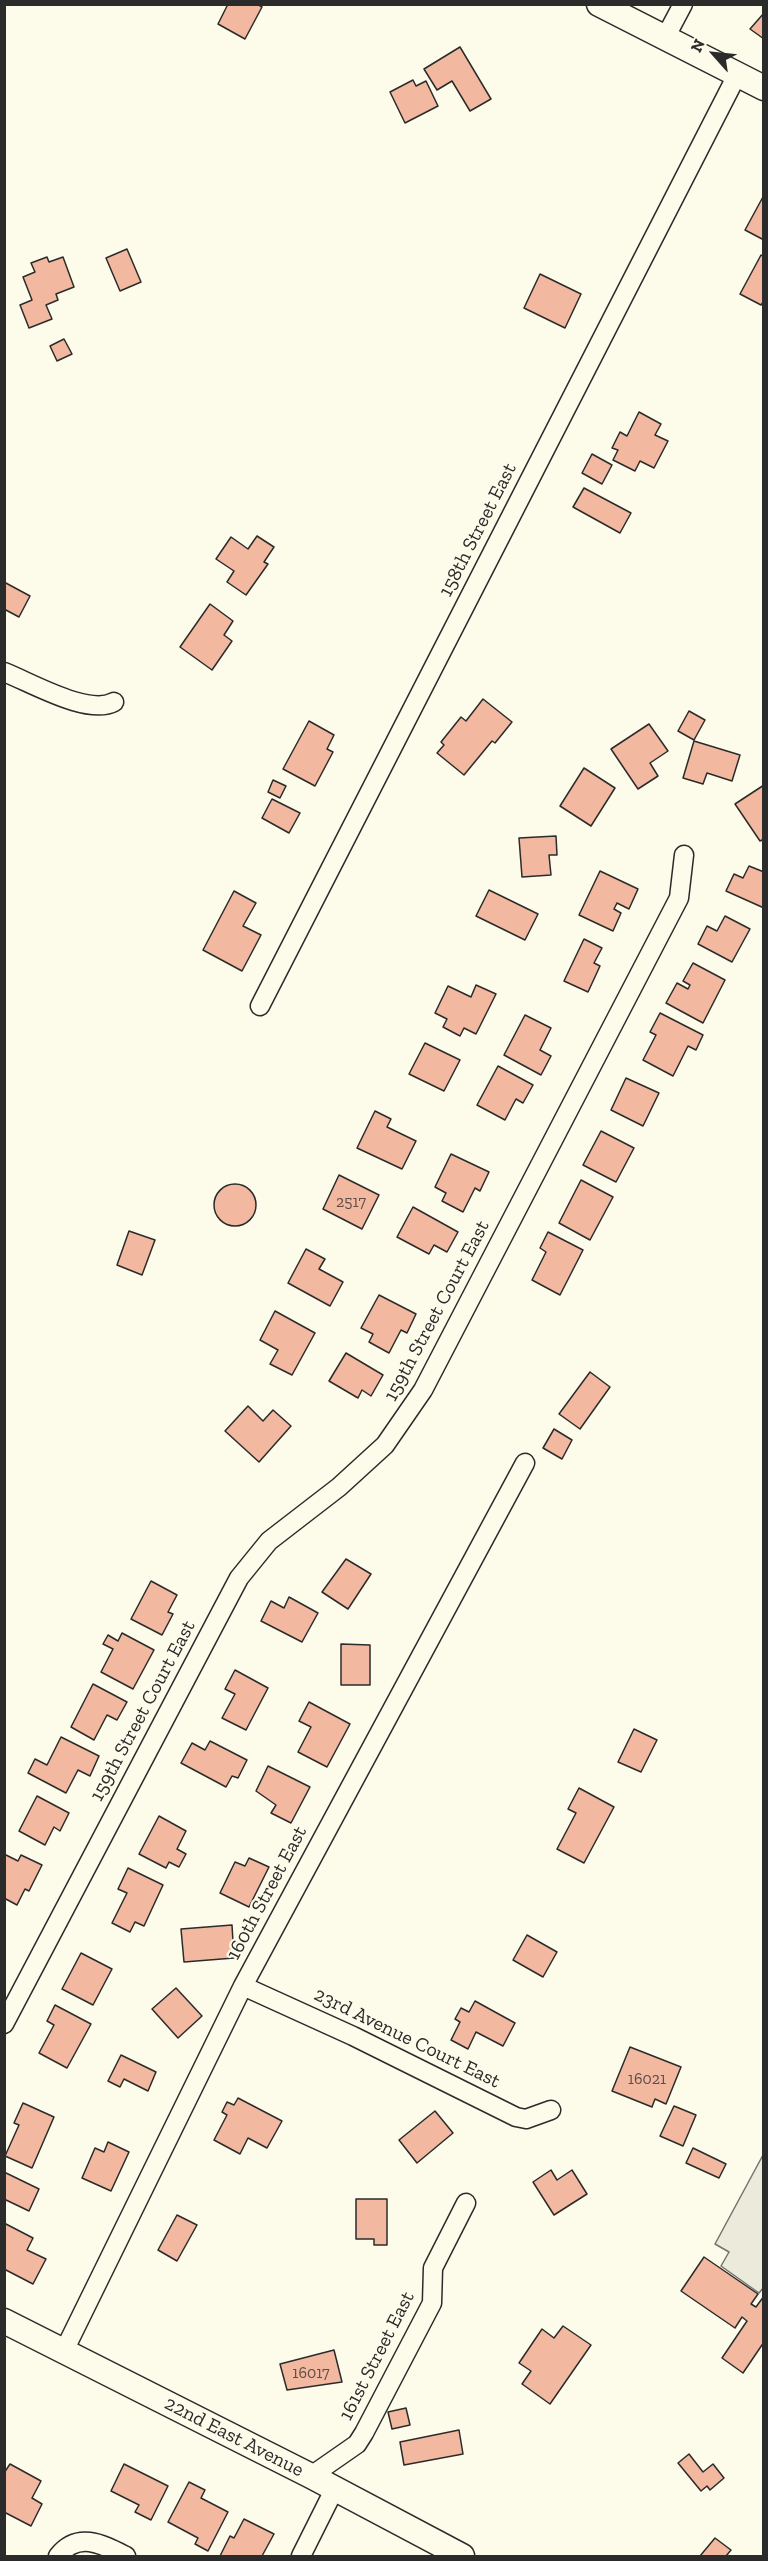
<!DOCTYPE html>
<html>
<head>
<meta charset="utf-8">
<style>
  body { margin:0 }
  #map { position:relative; width:768px; height:2561px; overflow:hidden; background:#fdfbea; font-family:"Zilla Slab",serif }
  canvas { display:block }
  .frame { position:absolute; inset:0; border:6px solid #2b2b2b; pointer-events:none }
  .north { position:absolute; left:684px; top:24px; width:60px; height:60px; -webkit-text-stroke:4px #fdfbea; paint-order:stroke; rotate:297deg; font-size:16px; font-weight:700; line-height:24px; text-align:center; color:#2b2b2b }
  .north::after { content:''; display:block; margin:auto; width:21px; height:27px; background:#2b2b2b; clip-path:polygon(50% 0,100% 100%,50% 72%,0 100%) }
</style>
</head>
<body>
<div id="map">
<canvas width="768" height="2561"></canvas>
<div class="frame"></div>
<div class="north">N</div>
</div>
<script>
const g = document.querySelector('canvas').getContext('2d');
g.lineJoin = 'round';
function paint(path, color) {
  g.fillStyle = color;
  g.fill(path, 'evenodd');
}
function strokePath(path, color, width, dash) {
  g.strokeStyle = color;
  g.lineWidth = width;
  g.lineCap = dash ? 'butt' : 'round';
  g.setLineDash(dash || []);
  g.stroke(path);
}
function write(font, color, halo, rows, align = 'center') {
  g.font = font + ' "Zilla Slab",serif';
  g.lineWidth = 4.5;
  g.setLineDash([]);
  g.textBaseline = 'middle';
  g.strokeStyle = halo;
  g.fillStyle = color;
  for (const [text, x, y, turn = 0] of rows) {
    g.save();
    g.translate(x, y);
    g.rotate((+turn || 0) * Math.PI / 180);
    g.textAlign = isNaN(turn) ? turn : align;
    if (halo) g.strokeText(text, 0, 0);
    g.fillText(text, 0, 0);
    g.restore();
  }
}
const parking = new Path2D(`
  M763,2155L764,2287L759,2293L721,2266L729,2252L715,2244Z`);
paint(parking, '#eceadb');
strokePath(parking, '#74746e', 1.5);
const building = new Path2D(`
  M228,4H257L262,7L245,39L218,24Z
  M764,13V39L750,29Z
  M460,47L491,99L470,111L452,81L437,90L424,69Z
  M413,80L416,86L426,81L438,106L405,123L390,92Z
  M764,195V240L745,230Z
  M127,249L141,282L120,291L106,258Z
  M761,255L764,257V301L761,305L740,294Z
  M47,257L49,262L63,257L74,287L56,294L58,300L46,305L52,319L29,328L20,305L32,300L23,277L35,272L31,263Z
  M540,274L581,294L565,328L524,308Z
  M64,339L72,354L57,361L50,346Z
  M639,412L661,424L655,435L668,441L654,468L640,461L635,471L613,460L618,450L612,448L620,432L627,436Z
  M592,454L612,465L602,484L582,473Z
  M584,488L631,513L620,533L573,507Z
  M257,536L274,547L264,562L268,564L246,595L227,582L234,571L216,559L231,537L248,549Z
  M4,582L30,596L19,617L4,609Z
  M210,604L233,621L224,635L232,641L212,670L180,647Z
  M483,699L512,722L495,743L492,741L464,775L437,753L444,745L441,742L461,717L466,721Z
  M689,711L705,720L694,740L678,731Z
  M309,721L334,735L327,749L333,752L315,786L283,769Z
  M649,724L668,751L650,763L658,776L638,789L611,749Z
  M694,741L740,755L732,781L707,773L703,784L683,778Z
  M584,768L615,788L591,826L560,806Z
  M273,780L286,786L280,798L268,792Z
  M764,785V839L760,841L735,804Z
  M272,799L300,813L289,833L262,818Z
  M556,836L557,855H549L551,875L522,877L519,838Z
  M749,866L764,872V908L726,891L734,874L743,878Z
  M600,871L638,889L629,909L617,903L614,909L621,913L613,931L579,915Z
  M489,890L538,914L525,940L476,916Z
  M234,891L256,903L243,926L261,935L242,971L203,950Z
  M725,916L750,929L732,962L698,944L707,926L717,931Z
  M584,939L602,948L594,963L600,966L588,992L564,981Z
  M693,963L725,980L703,1023L666,1003L677,983L688,989L690,985L683,981Z
  M476,985L496,994L476,1034L464,1028L460,1036L443,1027L447,1019L435,1013L448,986L471,997Z
  M660,1013L703,1035L696,1050L688,1046L673,1076L643,1060L656,1035L650,1032Z
  M525,1015L551,1028L540,1050L551,1056L541,1075L504,1055Z
  M425,1043L460,1060L444,1091L409,1074Z
  M498,1066L533,1085L523,1103L516,1099L505,1120L477,1105Z
  M626,1078L659,1093L643,1126L611,1110Z
  M375,1111L391,1119L387,1127L416,1141L402,1169L357,1148Z
  M601,1131L634,1148L616,1182L583,1165Z
  M451,1154L489,1172L480,1191L475,1188L463,1212L442,1201L446,1193L435,1187Z
  M339,1175L379,1195L362,1229L323,1209Z
  M581,1180L613,1197L590,1240L559,1223Z
  M214 1205a21 21 0 1 1 42 0a21 21 0 1 1-42 0Z
  M413,1207L458,1232L447,1252L434,1245L429,1254L397,1237Z
  M129,1231L155,1240L142,1275L117,1265Z
  M548,1232L583,1250L560,1295L532,1280L546,1252L540,1248Z
  M306,1249L325,1259L319,1269L343,1282L330,1306L288,1283Z
  M379,1295L416,1314L407,1333L401,1330L389,1353L369,1342L373,1334L361,1328Z
  M275,1311L315,1333L292,1375L270,1364L278,1350L260,1340Z
  M346,1353L383,1375L371,1396L362,1390L358,1398L329,1381Z
  M590,1372L610,1387L580,1429L559,1414Z
  M248,1406L263,1421L273,1410L291,1426L259,1462L225,1431Z
  M554,1429L572,1440L562,1459L543,1448Z
  M346,1559L371,1574L348,1609L322,1592Z
  M151,1581L177,1595L168,1612L173,1614L162,1635L131,1619Z
  M289,1597L318,1613L302,1642L261,1621L271,1601L284,1608Z
  M122,1633L154,1650L133,1689L101,1672L113,1649L103,1644L108,1635L118,1641Z
  M341,1644L370,1645V1685H341Z
  M235,1670L268,1688L246,1730L222,1718L235,1694L225,1689Z
  M93,1684L127,1702L117,1720L107,1715L94,1740L71,1727Z
  M309,1702L350,1724L327,1767L298,1752L311,1727L299,1721Z
  M634,1729L657,1740L641,1772L618,1762Z
  M61,1737L99,1756L90,1776L78,1770L66,1793L28,1773L35,1759L47,1765Z
  M210,1741L247,1760L238,1778L232,1776L226,1787L181,1763L192,1743L205,1750Z
  M268,1766L310,1787L291,1823L271,1813L276,1805L256,1791Z
  M579,1788L614,1807L584,1863L557,1849L576,1813L568,1809Z
  M37,1796L69,1813L60,1831L54,1827L45,1845L19,1831Z
  M159,1816L186,1831L177,1849L186,1854L179,1867L169,1862L166,1868L139,1854Z
  M4,1854L18,1861L21,1855L42,1865L29,1891L25,1889L17,1905L4,1898Z
  M249,1858L269,1867L249,1907L220,1893L235,1862L245,1866Z
  M128,1868L163,1885L144,1926L135,1922L130,1932L112,1923L127,1893L118,1889Z
  M232,1925L234,1958L184,1962L181,1929Z
  M527,1935L557,1952L543,1977L513,1960Z
  M81,1953L112,1969L93,2005L62,1989Z
  M176,1988L202,2016L178,2038L152,2009Z
  M475,2001L515,2023L503,2046L476,2032L468,2049L451,2040L460,2022L455,2019L461,2008L469,2012Z
  M55,2005L91,2024L67,2068L39,2053L54,2025L47,2021Z
  M630,2047L681,2067L666,2104L655,2099L652,2107L612,2091Z
  M121,2055L156,2072L148,2091L124,2079L120,2087L108,2081Z
  M238,2098L282,2121L267,2148L248,2138L240,2154L214,2140L227,2115L222,2112L227,2102L234,2105Z
  M23,2103L54,2117L32,2168L5,2156L19,2125L14,2123Z
  M674,2106L696,2115L683,2146L660,2136Z
  M435,2111L453,2133L417,2163L399,2140Z
  M108,2142L129,2152L111,2191L82,2178L95,2148L104,2152Z
  M693,2148L726,2164L719,2178L686,2163Z
  M551,2170L557,2180L572,2170L587,2194L554,2215L533,2182Z
  M4,2172L39,2189L29,2211L4,2199Z
  M356,2199H387V2245H374V2239H356Z
  M177,2215L197,2225L177,2261L158,2250Z
  M4,2223L33,2238L27,2250L46,2259L33,2284L4,2269Z
  M704,2257L758,2294L751,2304L756,2307L764,2296V2342L743,2373L722,2358L747,2321L742,2317L735,2328L681,2291Z
  M563,2326L591,2345L550,2404L522,2384L531,2371L519,2363L542,2329L554,2338Z
  M334,2350L342,2382L287,2390L280,2364Z
  M406,2408L410,2425L392,2429L388,2412Z
  M459,2430L463,2454L404,2465L400,2442Z
  M689,2454L703,2472L713,2464L724,2478L710,2490L707,2486L701,2491L678,2463Z
  M10,2464L41,2481L32,2498L42,2504L31,2526L4,2512V2473Z
  M124,2464L168,2486L151,2520L135,2512L139,2505L111,2491Z
  M189,2482L205,2490L201,2498L228,2512L208,2551L195,2544L198,2538L168,2522Z
  M244,2519L274,2534L262,2556H220L230,2536L234,2538Z
  M715,2538L731,2550L726,2556H700Z`);
paint(building, '#f2b8a0');
strokePath(building, '#2b2b2b', 1.5);
const street = new Path2D(`
  M665,38L683,4
  M4,672C32,683 88,716 114,702
  M260,1006L737,75
  M243,1986L353,2036L516,2117L526,2119L551,2110
  M4,2024L239,1578L269,1541L339,1487L385,1445L423,1390L679,898L684,855
  M64,2351L243,1986L525,1463
  M311,2476L357,2444L364,2433L432,2303L433,2268L466,2203
  M58,2556C78,2531 102,2544 126,2556
  M301,2556L335,2488`);
const secondary = new Path2D(`
  M599,4L764,88
  M4,2321L311,2476L462,2556`);
strokePath(street, '#2b2b2b', 21);
strokePath(secondary, '#2b2b2b', 27);
strokePath(street, '#fdfbea', 18);
strokePath(secondary, '#fdfbea', 24);
write('16px', '#5d4e48', null, [
  ["2517",351,1202],
  ["16021",647,2079],
  ["16017",311,2373]
]);
write('20px', '#2b2b2b', '#fdfbea', [
  ["158th Street East",478,530,-63],
  ["159th Street Court East",437,1311,-62],
  ["159th Street Court East",143,1711,-62],
  ["160th Street East",267,1893,-62],
  ["23rd Avenue Court East",407,2038,26],
  ["161st Street East",377,2356,-63],
  ["22nd East Avenue",234,2437,27]
]);
</script>
</body>
</html>
